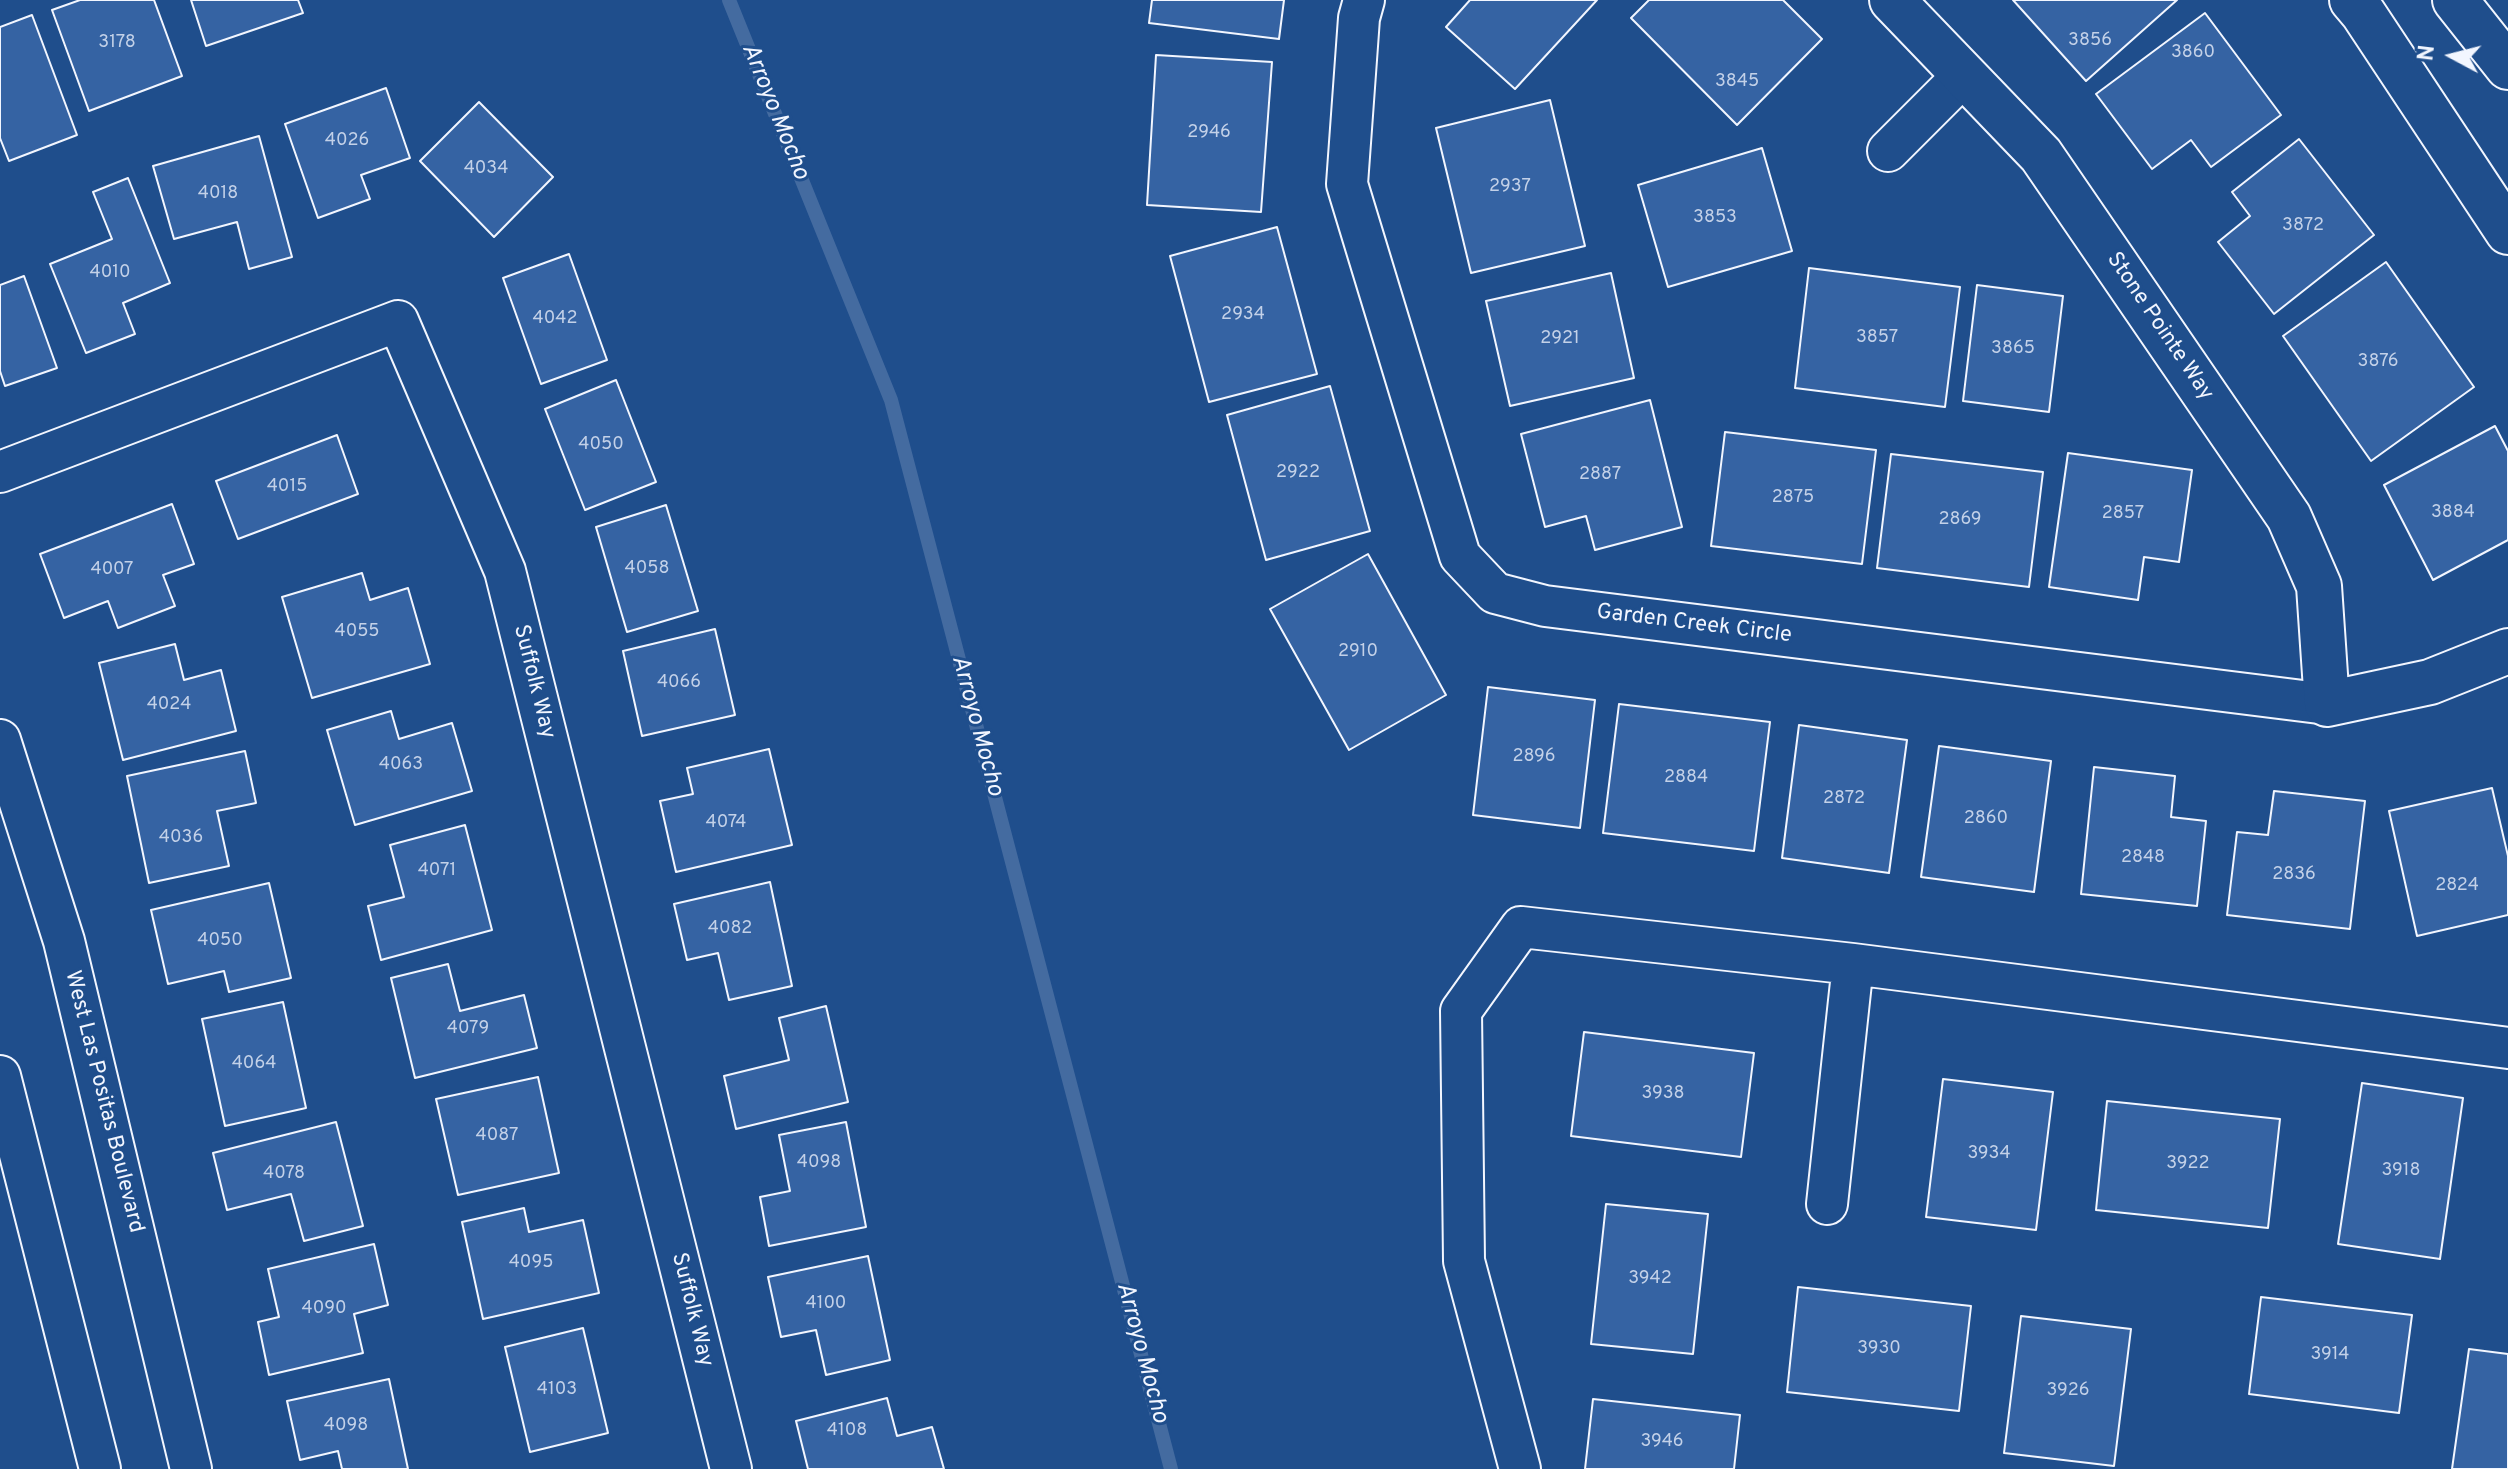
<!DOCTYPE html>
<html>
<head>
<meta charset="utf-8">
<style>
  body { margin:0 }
  #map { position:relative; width:2508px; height:1469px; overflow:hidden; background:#1f4e8c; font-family:Overpass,sans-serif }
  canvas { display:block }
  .north { position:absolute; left:2412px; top:16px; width:80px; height:80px; -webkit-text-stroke:6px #1f4e8c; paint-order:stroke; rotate:277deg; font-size:22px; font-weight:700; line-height:32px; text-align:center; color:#f2f6ff }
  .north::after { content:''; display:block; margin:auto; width:28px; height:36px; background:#f2f6ff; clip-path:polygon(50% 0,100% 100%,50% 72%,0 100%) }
</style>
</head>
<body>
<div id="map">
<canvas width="2508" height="1469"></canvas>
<div class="north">N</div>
</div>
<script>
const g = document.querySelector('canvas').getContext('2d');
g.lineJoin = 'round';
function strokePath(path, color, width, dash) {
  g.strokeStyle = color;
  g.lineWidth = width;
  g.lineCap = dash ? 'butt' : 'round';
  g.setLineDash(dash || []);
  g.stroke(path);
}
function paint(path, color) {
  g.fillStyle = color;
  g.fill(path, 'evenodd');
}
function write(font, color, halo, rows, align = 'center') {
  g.font = font + ' Overpass,sans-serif';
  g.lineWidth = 6;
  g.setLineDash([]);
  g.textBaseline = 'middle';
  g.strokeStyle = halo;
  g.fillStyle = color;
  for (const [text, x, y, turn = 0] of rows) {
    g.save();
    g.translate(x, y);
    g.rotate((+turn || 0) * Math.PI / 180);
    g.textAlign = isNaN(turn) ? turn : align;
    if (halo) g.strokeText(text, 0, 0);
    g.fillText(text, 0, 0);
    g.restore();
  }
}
strokePath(new Path2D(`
  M729,0L891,400L1171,1469`), '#446ba0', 14);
const building = new Path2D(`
  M80,0H154L182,76L89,111L52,10Z
  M191,0H298L303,13L206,46Z
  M1152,0H1284L1279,39L1149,23Z
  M1470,0H1597L1515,89L1446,27Z
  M1649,0H1783L1822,39L1737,125L1631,18Z
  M2013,0H2177L2086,81Z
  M2205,13L2281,115L2211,167L2191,140L2152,169L2096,94Z
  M32,15L77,135L9,161L0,138V27Z
  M1156,55L1272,62L1261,212L1147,205Z
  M386,88L410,158L361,175L370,199L318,218L285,124Z
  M1550,100L1585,246L1471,273L1436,128Z
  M479,102L553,177L494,237L420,161Z
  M259,136L292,257L249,269L237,222L174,239L153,166Z
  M2299,139L2374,235L2274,314L2218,242L2250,216L2232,192Z
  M1762,148L1792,251L1668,287L1638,185Z
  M128,178L170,283L123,303L135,334L86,353L50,264L112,239L93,192Z
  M1277,227L1317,374L1209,402L1170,256Z
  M569,254L607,360L541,384L503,278Z
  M2386,262L2474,387L2371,461L2283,336Z
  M1809,268L1960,287L1945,407L1795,388Z
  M1611,273L1634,378L1510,406L1486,301Z
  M24,276L57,368L5,386L0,371V285Z
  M1977,285L2063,296L2049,412L1963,401Z
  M616,380L656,482L585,510L545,409Z
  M1330,386L1370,531L1266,560L1227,415Z
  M1650,400L1682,527L1595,550L1586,516L1545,527L1521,434Z
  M2495,426L2508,451V540L2433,580L2384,485Z
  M1725,432L1876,450L1862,564L1711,546Z
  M337,435L358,494L238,539L216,481Z
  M2068,453L2192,470L2179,562L2144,557L2138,600L2049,587Z
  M1891,454L2043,472L2029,587L1877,568Z
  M172,504L194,564L163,575L175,606L118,628L108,601L64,618L40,554Z
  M666,505L698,611L627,632L596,527Z
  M1368,554L1446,695L1349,750L1270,609Z
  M362,573L370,600L408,588L430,664L312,698L282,597Z
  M715,629L735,715L642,736L623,651Z
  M175,644L184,680L221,670L236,731L123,760L99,663Z
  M1488,687L1595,700L1580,828L1473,815Z
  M1619,704L1770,722L1754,851L1603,833Z
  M391,711L399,739L452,723L472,791L355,825L327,730Z
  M1799,725L1907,740L1889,873L1782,858Z
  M1939,746L2051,761L2034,892L1921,877Z
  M769,749L792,845L676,872L660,801L693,794L687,768Z
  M245,751L256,803L217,811L229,866L149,883L127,776Z
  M2094,767L2175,776L2171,817L2206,821L2197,906L2081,894Z
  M2492,788L2508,856V915L2417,936L2389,811Z
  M2274,791L2365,801L2350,929L2227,915L2237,832L2268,835Z
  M465,825L492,930L381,960L368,906L404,897L390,845Z
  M770,882L792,986L729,1000L718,953L687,960L674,904Z
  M269,883L291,978L229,992L224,971L168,984L151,910Z
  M448,964L460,1011L524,995L537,1048L415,1078L391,978Z
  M283,1002L306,1108L225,1126L202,1019Z
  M826,1006L848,1102L736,1129L724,1076L789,1060L779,1018Z
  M1584,1032L1754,1053L1741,1157L1571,1136Z
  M538,1077L559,1173L458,1195L436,1099Z
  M1943,1079L2053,1092L2036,1230L1926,1217Z
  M2362,1083L2463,1098L2440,1259L2338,1244Z
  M2107,1101L2280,1119L2268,1228L2096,1210Z
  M336,1122L363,1226L304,1241L291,1194L227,1210L213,1153Z
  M846,1122L866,1227L769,1246L760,1197L790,1191L779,1135Z
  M1606,1204L1708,1214L1693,1354L1591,1344Z
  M524,1208L529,1232L583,1220L599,1293L483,1319L462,1222Z
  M374,1244L388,1305L354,1314L363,1353L269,1375L258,1322L279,1317L268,1269Z
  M868,1256L890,1360L826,1375L816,1330L781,1337L768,1277Z
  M1798,1287L1971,1306L1959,1411L1787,1392Z
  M2261,1297L2412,1315L2399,1413L2249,1394Z
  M2021,1316L2131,1329L2114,1466L2004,1453Z
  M583,1328L608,1433L530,1452L505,1347Z
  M2469,1349L2508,1354V1469H2452Z
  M389,1379L408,1469H342L338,1451L300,1460L287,1401Z
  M887,1398L897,1436L932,1427L944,1469H808L796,1421Z
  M1593,1399L1740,1415L1734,1469H1585Z`);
paint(building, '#3563a3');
strokePath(building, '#f2f6ff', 2);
const street = new Path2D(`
  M1364,0L1359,18L1347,184L1460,556L1495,593L1545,606L2327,704
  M1888,151L1964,75
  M0,472L398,321L505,571L731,1469
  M0,740L64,941L191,1469
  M0,1076L100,1469
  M1827,1204L1853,964
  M1520,1469L1464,1261L1461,1011L1521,927L1853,964L2508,1048`);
const secondary = new Path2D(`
  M1892,0L2041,155L2289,517L2319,586L2327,704L2430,682L2508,651
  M2352,0L2363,13L2508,232
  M2455,0L2508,67`);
strokePath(street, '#f2f6ff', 44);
strokePath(secondary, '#f2f6ff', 48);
strokePath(street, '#1f4e8c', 40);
strokePath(secondary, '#1f4e8c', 44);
write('18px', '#c3d1e8', null, [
  ["3856",2090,41],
  ["3178",117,43],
  ["3860",2193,53],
  ["3845",1737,82],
  ["2946",1209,133],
  ["4026",347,141],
  ["4034",486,169],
  ["2937",1510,187],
  ["4018",218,194],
  ["3853",1715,218],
  ["3872",2303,226],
  ["4010",110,273],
  ["2934",1243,315],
  ["4042",555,319],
  ["3857",1877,338],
  ["2921",1560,339],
  ["3865",2013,349],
  ["3876",2378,362],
  ["4050",601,445],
  ["2922",1298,473],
  ["2887",1600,475],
  ["4015",287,487],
  ["2875",1793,498],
  ["3884",2453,513],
  ["2857",2123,514],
  ["2869",1960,520],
  ["4058",647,569],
  ["4007",112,570],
  ["4055",357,632],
  ["2910",1358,652],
  ["4066",679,683],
  ["4024",169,705],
  ["2896",1534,757],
  ["4063",401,765],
  ["2884",1686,778],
  ["2872",1844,799],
  ["2860",1986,819],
  ["4074",726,823],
  ["4036",181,838],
  ["2848",2143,858],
  ["4071",437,871],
  ["2836",2294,875],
  ["2824",2457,886],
  ["4082",730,929],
  ["4050",220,941],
  ["4079",468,1029],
  ["4064",254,1064],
  ["3938",1663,1094],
  ["4087",497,1136],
  ["3934",1989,1154],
  ["4098",819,1163],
  ["3922",2188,1164],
  ["3918",2401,1171],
  ["4078",284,1174],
  ["4095",531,1263],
  ["3942",1650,1279],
  ["4100",826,1304],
  ["4090",324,1309],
  ["3930",1879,1349],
  ["3914",2330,1355],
  ["4103",557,1390],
  ["3926",2068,1391],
  ["4098",346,1426],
  ["4108",847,1431],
  ["3946",1662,1442]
]);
write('22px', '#f2f6ff', '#1f4e8c', [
  ["Stone Pointe Way",2159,327,56],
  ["Garden Creek Circle",1694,625,7],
  ["Suffolk Way",533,682,76],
  ["West Las Positas Boulevard",103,1102,76],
  ["Suffolk Way",691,1310,76]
]);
write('italic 24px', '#f2f6ff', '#1f4e8c', [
  ["Arroyo Mocho",774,112,68],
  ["Arroyo Mocho",976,726,75],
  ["Arroyo Mocho",1141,1353,75]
]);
</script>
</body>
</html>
